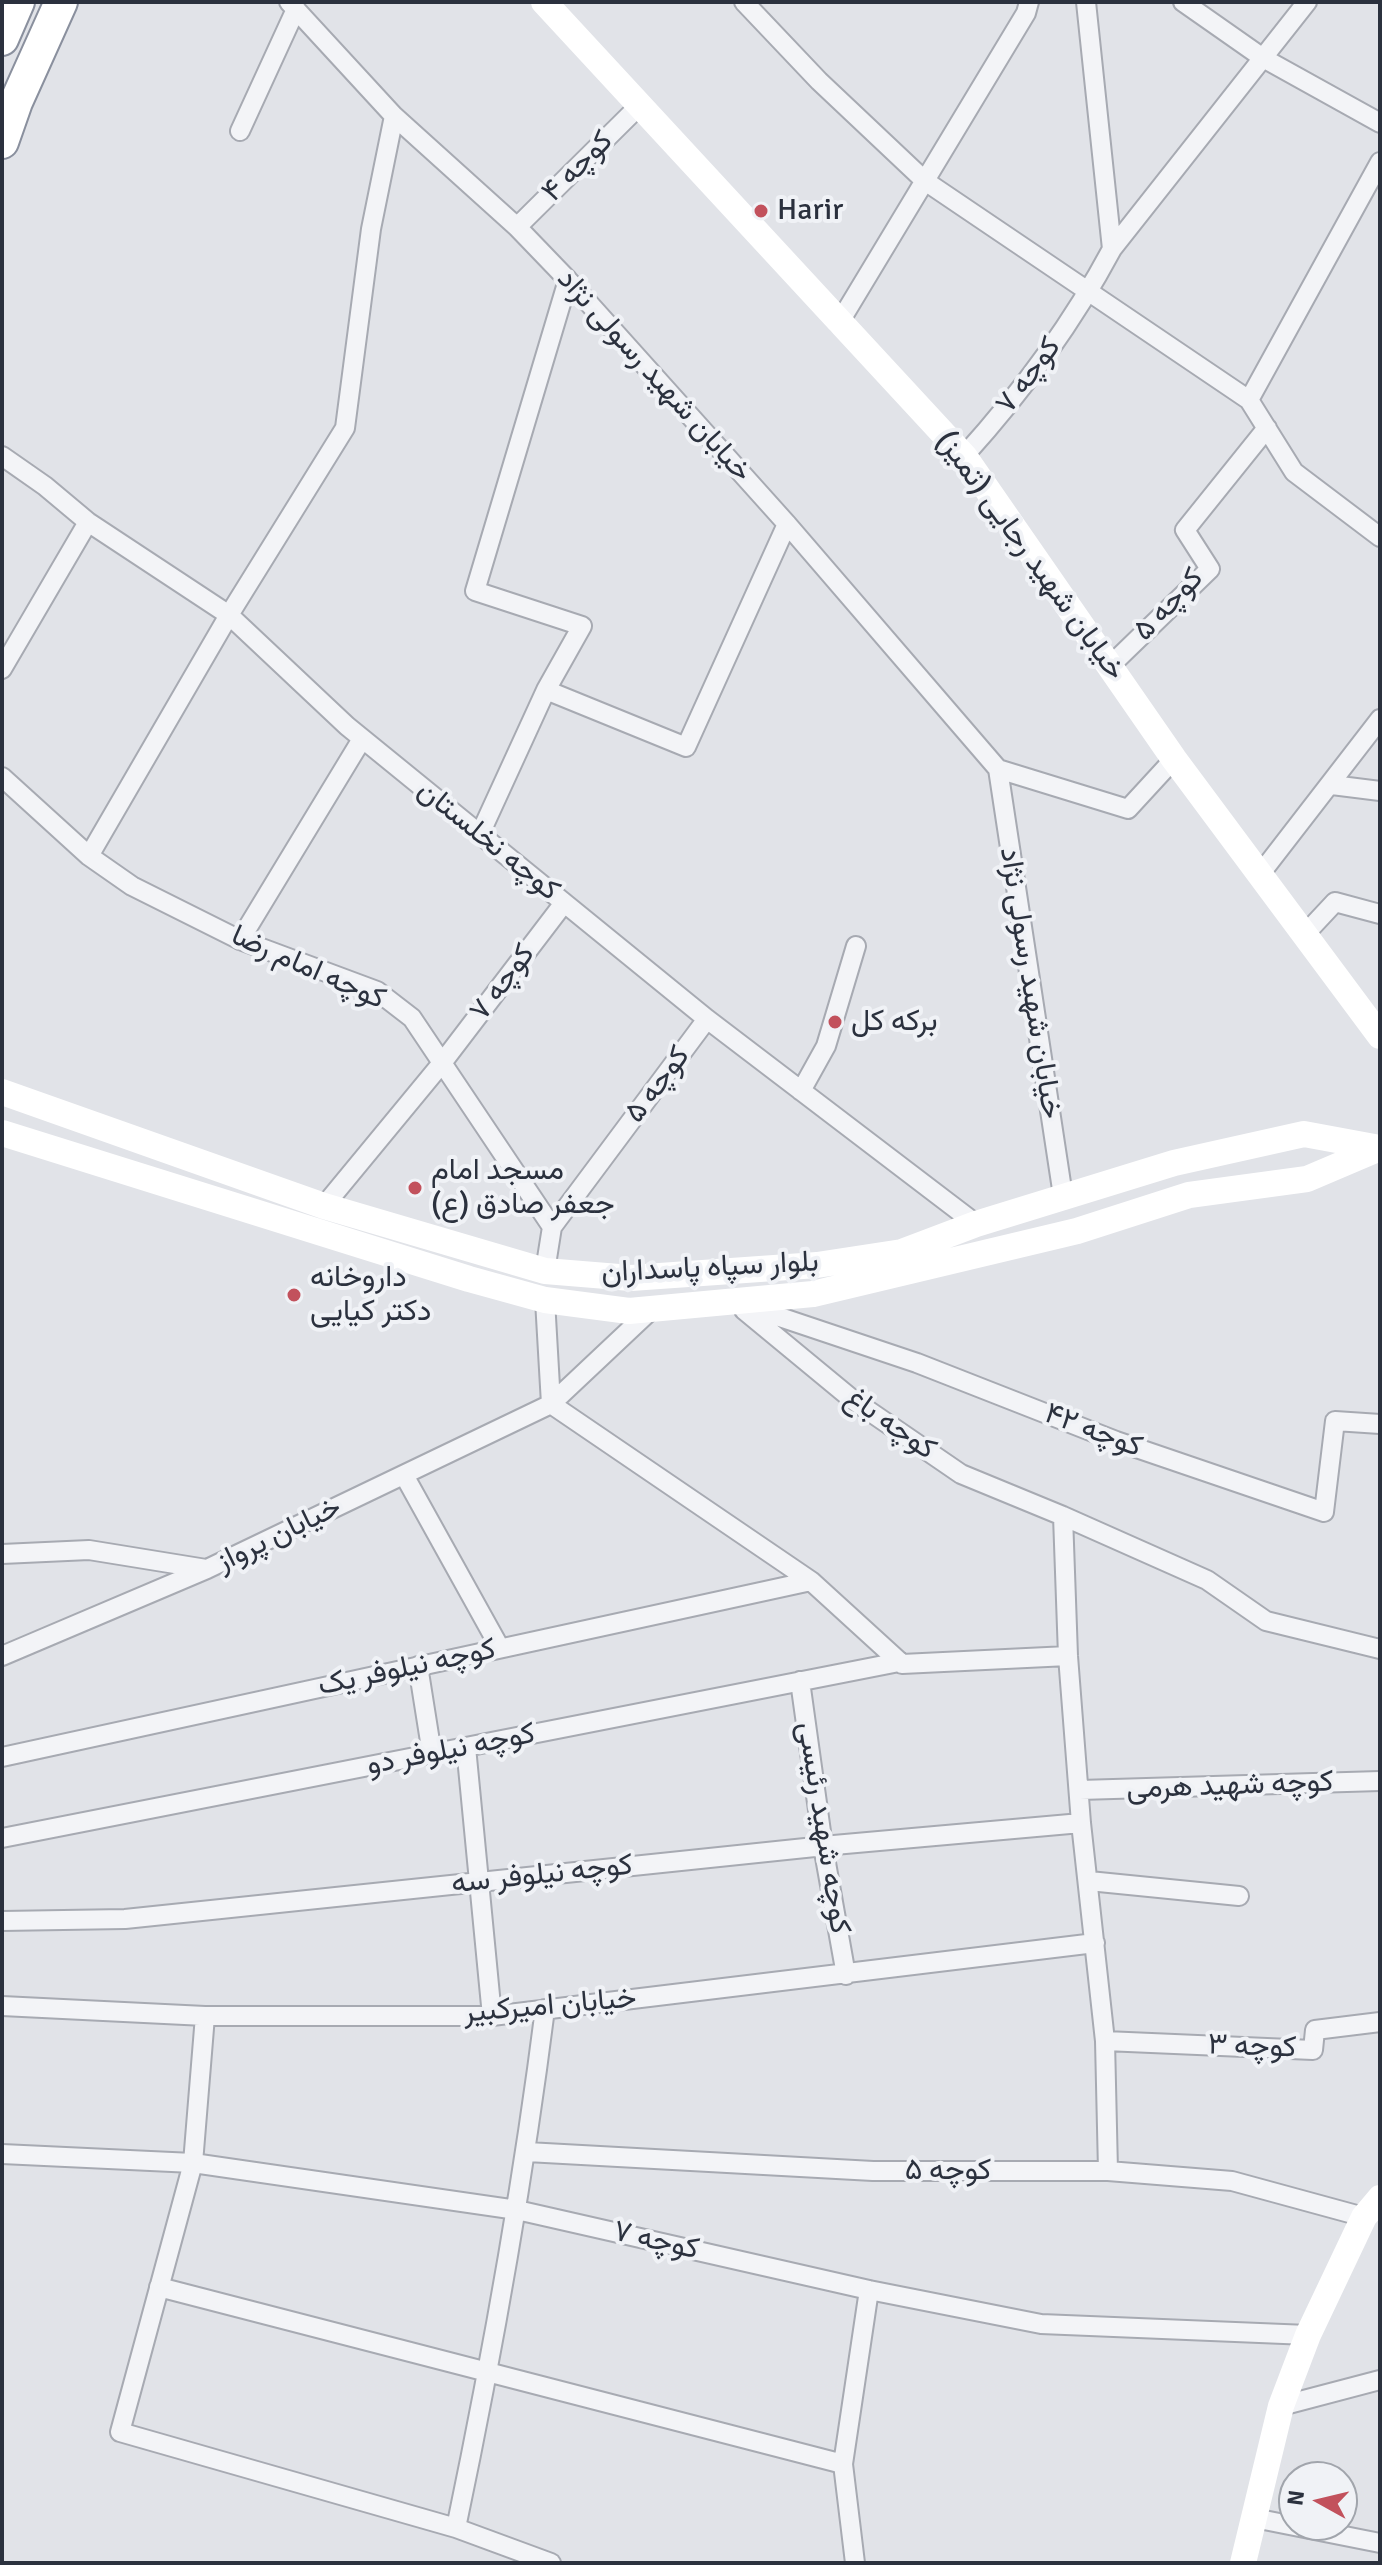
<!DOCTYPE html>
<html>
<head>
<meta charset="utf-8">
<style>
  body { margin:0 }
  #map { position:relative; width:1382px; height:2565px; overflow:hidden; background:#e1e3e8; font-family:Signika,sans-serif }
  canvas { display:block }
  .frame { position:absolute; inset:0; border:4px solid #2b313e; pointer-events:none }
  .north { position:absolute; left:1278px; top:2461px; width:80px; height:80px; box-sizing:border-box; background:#f0f2f6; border:2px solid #a1a5ac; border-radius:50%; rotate:278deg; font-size:22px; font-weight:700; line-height:32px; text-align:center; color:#2b313e }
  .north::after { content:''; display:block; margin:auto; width:28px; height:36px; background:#c2515c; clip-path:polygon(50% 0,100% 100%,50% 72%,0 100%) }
</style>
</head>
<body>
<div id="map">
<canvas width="1382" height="2565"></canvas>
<div class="frame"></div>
<div class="north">N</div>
</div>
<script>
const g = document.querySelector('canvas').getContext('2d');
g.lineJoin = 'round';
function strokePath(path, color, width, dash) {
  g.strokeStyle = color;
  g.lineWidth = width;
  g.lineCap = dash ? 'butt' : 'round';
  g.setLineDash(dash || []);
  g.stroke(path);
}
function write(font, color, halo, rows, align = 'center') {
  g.font = font + ' Signika,Vazirmatn,sans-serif';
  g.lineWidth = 8;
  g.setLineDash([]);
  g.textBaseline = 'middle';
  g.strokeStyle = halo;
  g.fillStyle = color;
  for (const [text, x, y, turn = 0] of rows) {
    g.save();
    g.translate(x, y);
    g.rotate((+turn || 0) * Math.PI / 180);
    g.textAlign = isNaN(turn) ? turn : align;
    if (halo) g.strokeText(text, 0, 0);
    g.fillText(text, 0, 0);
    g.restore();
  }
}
const street = new Path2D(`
  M289,2L394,116L517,227L568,280L787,524L998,769L1063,1196
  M744,2L819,81L925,181L1249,400L1294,472L1380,537
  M1086,2L1112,249
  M1183,2L1263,58L1380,123
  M240,131L296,9
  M517,227L638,107
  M839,323L1026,13L1029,2
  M1249,400L1380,162
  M2,456L45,486L88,522L229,615L347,726L707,1019L976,1224
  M964,456C1021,393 1072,324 1112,249L1307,2
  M1111,665L1210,569L1185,530L1267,428
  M2,669L88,522
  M546,690L582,626L475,591L568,280
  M998,769L1128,809L1174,759
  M2,777L89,856L132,886L240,940L377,991L412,1018L552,1227L545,1271
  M1332,785L1380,791
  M480,834L546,690L686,747L787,524
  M89,856L229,615L345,428L371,229L394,116
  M1261,873L1380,719
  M1306,933L1335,902L1380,914
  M240,940L362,739
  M801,1091L826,1046L856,946
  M324,1206L442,1063L564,903
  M552,1227L707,1019
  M545,1300L551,1404
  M741,1304L917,1363L1116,1441L1324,1512L1335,1421L1380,1424
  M744,1310L853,1400L961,1474L1063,1516L1207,1580L1266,1621L1380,1649
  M551,1404L811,1581L902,1664L1068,1656
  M404,1475L500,1648
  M1063,1516L1068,1656L1081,1823L1105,2041L1108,2171
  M2,1554L89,1550L206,1569
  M2,1656L207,1569L551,1404L652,1309
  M418,1666L432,1754
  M800,1681L823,1846L846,1975
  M466,1747L492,2016
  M2,1757L811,1581
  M1080,1790L1380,1781
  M2,1838L899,1662
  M1089,1881L1239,1896
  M2,1921L125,1919L834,1845L1081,1823
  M2,2006L205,2016H492L1095,1943
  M205,2016L193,2163L120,2432L456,2528L551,2563
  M1105,2041L1313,2050L1315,2030L1380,2022
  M527,2152L873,2171H1108L1232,2181L1364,2217
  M2,2154L193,2163L517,2210L869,2290L1041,2324L1308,2335
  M159,2287L843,2464
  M1281,2406L1380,2380
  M1254,2518L1380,2543
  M456,2528C492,2356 523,2183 545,2009
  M855,2563L843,2464L869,2290`);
const highway = new Path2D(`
  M2,39L18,2
  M2,142L16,102L61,2`);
strokePath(street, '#a7aab2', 22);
strokePath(highway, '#8a909e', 36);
strokePath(street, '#f3f4f7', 18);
strokePath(new Path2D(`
  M544,2L964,456L1174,759L1380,1036
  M2,1092L324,1206L545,1271L631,1278L817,1265L902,1252L976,1224L1174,1163L1304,1134L1380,1148
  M2,1133L469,1279L545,1300L629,1311L813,1294L1077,1231L1189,1195L1307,1179L1380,1148
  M1243,2563L1281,2406L1308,2335L1364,2217L1380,2198`), '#fff', 26);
strokePath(highway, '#fff', 32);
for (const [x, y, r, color] of [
  [761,211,8,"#c2515c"],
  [835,1022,8,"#c2515c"],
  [415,1188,8,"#c2515c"],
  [294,1295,8,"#c2515c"]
]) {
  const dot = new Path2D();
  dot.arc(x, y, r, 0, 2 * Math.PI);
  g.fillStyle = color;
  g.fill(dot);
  strokePath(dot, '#f0f2f6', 3);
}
write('30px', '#2b313e', '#f0f2f6', [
  ["کوچه ۴",578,167,-45],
  ["خیابان شهید رسولی نژاد",654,376,48],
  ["کوچه ۷",1029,376,-53],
  ["خیابان شهید رجایی (تمیز)",1030,556,54],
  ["کوچه ۵",1169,605,-47],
  ["کوچه نخلستان",488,841,39],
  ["کوچه امام رضا",308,968,24],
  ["کوچه ۷",503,983,-53],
  ["خیابان شهید رسولی نژاد",1030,983,81],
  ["کوچه ۵",658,1085,-53],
  ["بلوار سپاه پاسداران",710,1268,-3],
  ["کوچه باغ",890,1424,35],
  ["کوچه ۴۲",1093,1431,21],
  ["خیابان پرواز",279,1535,-26],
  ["کوچه نیلوفر یک",407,1668,-12],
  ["کوچه نیلوفر دو",451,1750,-11],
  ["کوچه شهید هرمی",1230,1786,-2],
  ["کوچه شهید رئیسی",823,1828,81],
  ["کوچه نیلوفر سه",542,1875,-6],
  ["خیابان امیرکبیر",550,2006,-5],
  ["کوچه ۳",1252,2047,2],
  ["کوچه ۵",948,2171],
  ["کوچه ۷",656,2241,13]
]);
write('30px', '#2b313e', '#f0f2f6', [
  ["Harir",777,211],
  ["برکه کل",851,1022],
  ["مسجد امام",431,1171],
  ["جعفر صادق (ع)",431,1205],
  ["داروخانه",310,1278],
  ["دکتر کیایی",310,1312]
], 'left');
</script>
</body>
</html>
